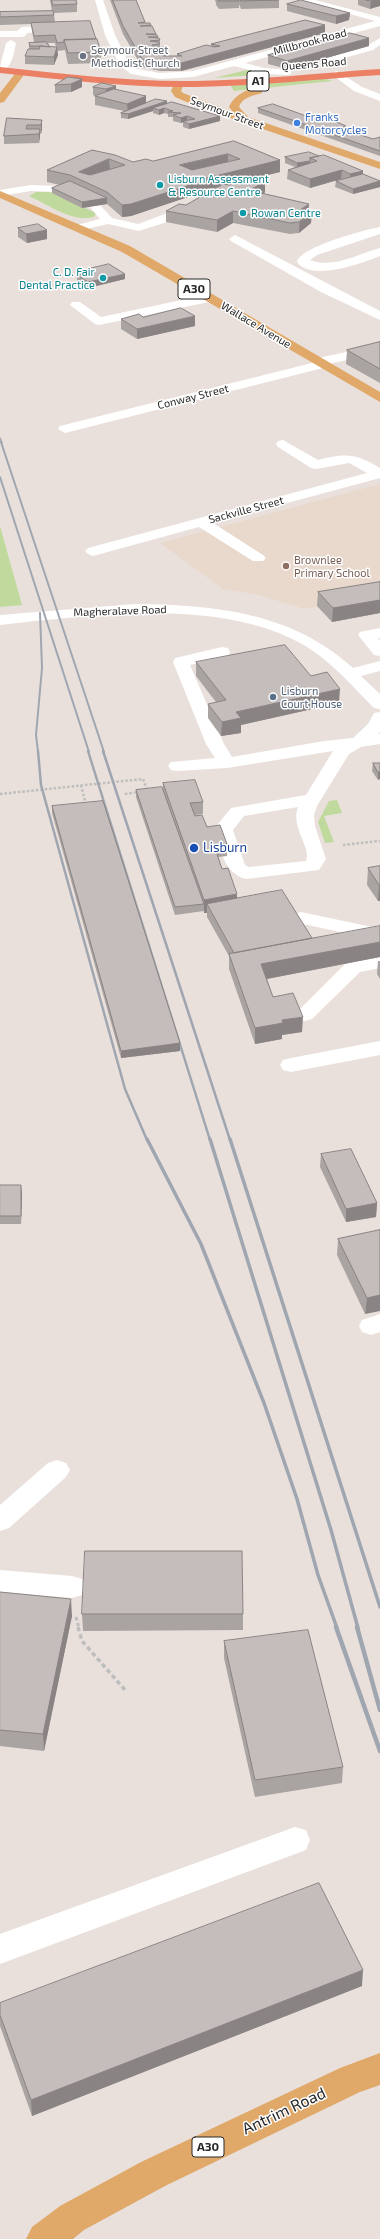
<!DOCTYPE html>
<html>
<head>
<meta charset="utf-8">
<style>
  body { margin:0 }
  canvas { display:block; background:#e9e0dc }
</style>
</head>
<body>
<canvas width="380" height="2239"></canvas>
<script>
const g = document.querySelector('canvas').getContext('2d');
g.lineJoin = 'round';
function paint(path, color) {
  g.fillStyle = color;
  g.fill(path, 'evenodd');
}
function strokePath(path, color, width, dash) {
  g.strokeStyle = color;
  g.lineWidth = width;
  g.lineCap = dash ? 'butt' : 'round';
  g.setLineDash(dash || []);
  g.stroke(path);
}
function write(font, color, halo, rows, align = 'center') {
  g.font = font + ' "Exo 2",sans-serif';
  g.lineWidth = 3;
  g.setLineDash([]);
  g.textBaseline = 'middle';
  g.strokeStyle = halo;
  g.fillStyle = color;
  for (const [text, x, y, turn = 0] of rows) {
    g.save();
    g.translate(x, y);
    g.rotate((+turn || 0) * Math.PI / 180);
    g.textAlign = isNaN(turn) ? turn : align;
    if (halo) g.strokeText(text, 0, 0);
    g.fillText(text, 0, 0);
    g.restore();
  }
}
paint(new Path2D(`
  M380,484V595L304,609L259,595L223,589L160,543Z`), '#e9d9cd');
paint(new Path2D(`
  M251,69L270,74L214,78Z
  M323,78L333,81L234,91L230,85Z
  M36,192H50L96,213L94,217C73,223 47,204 29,196Z
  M0,526L22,605L0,607Z
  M337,800L342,813L324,816L334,842L325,843L318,822L329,801Z`), '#c0da9e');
strokePath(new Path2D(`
  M81,785L86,805
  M0,794L143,779L147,790
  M125,794L138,792
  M343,845L380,841`), '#bebebe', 2.5, [2.5, 2]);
strokePath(new Path2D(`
  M76,1617L79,1628`), '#bebebe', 3, [3.5, 2.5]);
strokePath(new Path2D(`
  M78,1627L82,1641L126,1691`), '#bebebe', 3.5, [4.5, 3]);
paint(new Path2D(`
  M95,0H103L115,35L129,64L137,69L160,73L193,71L375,21L301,0H315L380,17V26L245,63L264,68L291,70V74L288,75L264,74L234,66L193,77L160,79L131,74L120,66L105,35Z
  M62,25L65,26V30L27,33L25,36L22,37H0V31H17L22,27Z
  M380,38V45L373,50L326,63L321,60L367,46Z
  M11,40L16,43C14,53 12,69 0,72C0,62 4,53 6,43Z
  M337,71L362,87L380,94V101L354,91L334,76V72Z
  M31,185L58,186L64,189L58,192L31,191L0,196V190Z
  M96,204L100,205L112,218L138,224L178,209H186L188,211L167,222L139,231L108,224L77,231L73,230L71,228L73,226L100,219L90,207Z
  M380,227V234L317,255L310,260C334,269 357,254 380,248V256C363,263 311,282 297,262C300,247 364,230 380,227Z
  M235,235L380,311V320L321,292L231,241L229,239Z
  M210,294L216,298L214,301L99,325L95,324L70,305L72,302H80L101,317Z
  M380,345V353L328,364L327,367L65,433L58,429L60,426L312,363L313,359Z
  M283,440L318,460C345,453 356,453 380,468V478L213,523L263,555L266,558L263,561H253L199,527L93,556L88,554L85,551L88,548L367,473L349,463L316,469L311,468L278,447L276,444L278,441Z
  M135,604C214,605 292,612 353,668L380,661V671L361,676L380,694V709L374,708C352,686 331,661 304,645C220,597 92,615 0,625V615Z
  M380,628V638H378L380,641V656L374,655L358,635L360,632Z
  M222,647L228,648L230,652L228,656L190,665L224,744L232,757L324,741L353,738L368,724L374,713L380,712V732L378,734H380V744L361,747L349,754L317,806L314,815L315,826L326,859L319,870L246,879C223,873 221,849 214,829L231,808L306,795L333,751L227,768L177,771L171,770L168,766L171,762L215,758L206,744L173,662L175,658ZM298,807C290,827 312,848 306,861L249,867L245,865L233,830L244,816Z
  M301,912L372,927L380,926V938L372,939L294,922L291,918L294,914Z
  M380,956V968L360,972L312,1019L305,1021L298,1019L295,1015L298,1011L346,963Z
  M380,1041V1055L291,1072L283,1070L280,1065L283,1060L291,1058Z
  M380,1314V1332L371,1335L362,1332L359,1326L362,1320Z
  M57,1460L66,1463L70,1470L66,1477L9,1528L0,1531V1505L48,1463Z
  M0,1570L72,1576L82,1579L86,1587L82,1595L72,1598L0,1592Z
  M295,1827L306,1830L310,1840L306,1850L0,1964V1934Z`), '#fff');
paint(new Path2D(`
  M21,69L26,72L4,102L0,103V93L18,70Z
  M179,81L184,84L181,91L183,93L233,112L229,107C233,96 249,86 262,89V93C253,96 242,97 239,107L248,117L380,162V169L198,107L175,97L171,91L175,82Z
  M0,191L130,246L380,392V402L122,252L0,198Z
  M380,2053V2085L360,2092L165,2186L84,2230L73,2239H26L32,2227L60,2206L141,2162L340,2068Z`), '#e0a96a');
paint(new Path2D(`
  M0,67C65,74 130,82 196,81C257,80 319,73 380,69V75C319,79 257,86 196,87C130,88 65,80 0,73Z`), '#eb8065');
strokePath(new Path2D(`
  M0,438L2,443`), '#9fa6b0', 1.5);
strokePath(new Path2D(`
  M1,442L104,752
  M0,477L89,752
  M38,752L36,735L42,668L40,613`), '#9fa6b0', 2);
strokePath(new Path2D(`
  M38,751L41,785L125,1089L147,1140
  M88,751L210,1140
  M103,751L230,1140`), '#9fa6b0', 2.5);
strokePath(new Path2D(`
  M147,1139L201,1244L264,1403L297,1499L318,1575L337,1628
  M210,1139L331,1530L358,1628
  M230,1139L380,1607`), '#9fa6b0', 3.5);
strokePath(new Path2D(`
  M336,1627L380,1751
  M357,1627L380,1710`), '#9fa6b0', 4.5);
paint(new Path2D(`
  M50,0H76L77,4V12L54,13V15L55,22L101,52V63L68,64L65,50L57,51L58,55L54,65L25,64V56L29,49V43L34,42L32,31L31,24L0,25V12L52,11ZM48,43H55L56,47H50Z
  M110,0H136L145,23L151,25V26L156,34L158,38L160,40V47L166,49V56H177V54L211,46V44L325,25V33L181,71H160L142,67L123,34Z
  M215,0H239V8L219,9L216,5V3Z
  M239,0H279V8L241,9L239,4Z
  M358,0H380L370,9L358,5Z
  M287,4L350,13L349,20L336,24L287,11Z
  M369,46L287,69L268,64V55Z
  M68,77L82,87L71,92L55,93V85Z
  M93,87L116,90L146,96V103H167L220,121L189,129L183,127V122L181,123L173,121V117H168V114L164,113L159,115L153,113V111L128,119L121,118V113L124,111L95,105V96H97L93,95Z
  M258,108L309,117L346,126V130L373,139L380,137V156L258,113Z
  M7,118L42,120V129L41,134H40L39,143L4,144V136Z
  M234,141L280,160V172L251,179L265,192L264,194L309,211L312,212L311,223L299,233L290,234L233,223L217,232L166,222V211L186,205L218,187L206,190V191L131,216L122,217L107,204L82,208L52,193V188L60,185L47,182V170L92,150L133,162L153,161Z
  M319,156L363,171V174L380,187L353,194L335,187L336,181L342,180L341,179L310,188L287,179L288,170L295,167L285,163V157Z
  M18,228L47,230V239L27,243L18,237Z
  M80,271L125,279L88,288L77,281V275H80Z
  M143,317L195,326L137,339L121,329V319Z
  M380,342V383L346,364L347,350Z
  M380,582V613L332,622L317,606L318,592Z
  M196,662L311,676L339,703L241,725V733L221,736L208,718V704L216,702L196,676Z
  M373,763H380L378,780L372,771Z
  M163,783L203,802V814L195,815L227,844V856L218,857L222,869L237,899L312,938L380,957L267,979L273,997L302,1032L282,1035V1039L255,1044L229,969V956L207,917V913H204V911L175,915L136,797V790L163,788Z
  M52,806L180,1043V1051L121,1058L52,813Z
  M380,866V901H378L367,885L368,868Z
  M378,961H380V979L377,974Z
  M321,1154L377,1203L376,1217L346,1222L320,1167Z
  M0,1185L22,1193L21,1224H0Z
  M380,1230L365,1314L337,1255L338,1239Z
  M0,1592L72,1616L44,1751L0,1746Z
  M82,1614H243V1630L83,1631Z
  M224,1641L343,1767L342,1783L255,1797L224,1658Z
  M362,1986L32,2116L0,2026V2003Z`), '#a9a3a1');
paint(new Path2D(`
  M376,0H380V6L370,9L371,1Z
  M350,13L349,20L336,24V16Z
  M325,25V33L181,71V63Z
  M369,38V46L287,69V61Z
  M57,47L58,55L54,65V57Z
  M82,79V87L71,92V84Z
  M116,86V94L106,98V89Z
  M146,96V105L128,112L127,104Z
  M167,101V106L153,108V111L128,119V114Z
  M164,108V113L159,115V110Z
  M187,116V121L181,123V118Z
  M220,116V121L189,129V124Z
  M42,120V129L41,134V125Z
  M346,126V131L339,128Z
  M40,129V137L39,143V134Z
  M228,154V165L180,177V165Z
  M109,159L110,170L84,182L79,172Z
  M280,160V172L206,190V191L131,216L122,217V205L203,179Z
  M310,161V166L297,168V163Z
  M342,170L341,179L310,188V179Z
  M363,171V179L350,183V174Z
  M265,181V192L264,193V202L252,189Z
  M380,181V187L353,194V189Z
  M107,198V204L82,208V202Z
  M309,204L308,215L312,212L311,223L299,233L300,210Z
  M233,211V223L217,232V220Z
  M47,230V239L27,243L26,234Z
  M125,274V279L88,288V282Z
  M195,316V326L137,339V329Z
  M380,600V613L332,622L333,608Z
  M340,689L339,703L241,725V733L221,736L222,722L236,712Z
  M378,772H380V779L378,780Z
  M379,885H380V901H378Z
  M237,894V907L207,904V913H204V900Z
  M380,942V957L261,980V964Z
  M303,1017L302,1032L282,1035V1039L255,1044V1028L282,1020Z
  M180,1043V1051L121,1058V1051Z
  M21,1185L22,1193L21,1224Z
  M377,1203L376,1217L346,1222V1209Z
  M380,1295V1311L365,1314L367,1298Z
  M71,1599L72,1616L44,1751L43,1734Z
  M363,1970L362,1986L32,2116L31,2100Z`), '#898483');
const building = new Path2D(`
  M52,0H76L77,4L53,5Z
  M113,0H136L145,22L138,23H150L151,25L140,26H152L156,34H146L157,35L158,37H148L159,38L160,40L150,41L158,42L160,44L152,45L154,48L165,47L166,49L155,50L163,56H182L177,54L206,45L215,47L220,46L211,44L305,20L325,25L181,63H160L142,59L123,26Z
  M218,0H239V1H219Z
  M241,0H279L241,1Z
  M301,0L350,13L336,16L287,4Z
  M366,0H376L371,1Z
  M53,11L54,15L0,17V12Z
  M90,21L96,39L64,40V42L57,43L55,35L34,36L31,23Z
  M350,33L369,38L287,61L268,55Z
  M97,39L101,52L68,53L64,40Z
  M46,42L50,47L40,46H30L29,43Z
  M40,46L57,47L54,57L25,56L28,49H39Z
  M68,77L82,79L71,84L55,85Z
  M102,83L116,86L106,89L93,87Z
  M114,89L146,96L127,104L95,96Z
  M156,99L167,101L128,114L121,113Z
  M172,102L220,116L189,124L183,121L195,119L187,116L181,118L173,115L181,113L168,112L173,111L164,108L159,110L153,108Z
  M273,104L309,117L321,115L346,126L339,128L373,139L380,137V151L258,108Z
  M7,118L42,120L41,125H27L26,129H40L39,134L4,136Z
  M234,141L280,160L203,179L206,180L131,204L122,205L107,192L70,175L47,170L92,150L115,155L133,162L146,159L153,161ZM228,154L240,159L192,170L180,165ZM109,159L125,165L90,175L79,172Z
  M309,152L319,156L310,158V161L297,163L285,157Z
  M324,155L363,171L350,174L342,170L310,179L288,170L317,161L310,158Z
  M363,174L380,181L353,189L336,181Z
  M243,177L265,181L252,189L264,191L261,193L309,204L300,210L312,212L299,222L290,223L233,211L217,220L166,211L179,204L186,205L223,184L229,185Z
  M70,181L107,198L82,202L52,188Z
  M38,224L47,230L26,234L18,228Z
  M109,264L125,274L88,282L77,275L85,274L80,271Z
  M181,308L195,316L137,329L121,319L139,314L143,317Z
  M380,342V369L347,350Z
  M380,582V600L333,608L318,592Z
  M285,645L311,676L327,672L340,689L236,712L241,718L222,722L208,704L226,700L196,662Z
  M373,763H380V772H378Z
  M195,780L203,802L190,803L195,816L202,815L207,827L220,825L227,844L214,845L222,869L228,868L237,894L204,900L163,783Z
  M162,787L204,904L175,907L136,790Z
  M103,801L180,1043L121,1051L52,806Z
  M380,866V885H379L368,868Z
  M282,890L312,938L234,953L207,904Z
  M380,926V942L261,964L273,997L293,993L303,1017L282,1020L283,1023L255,1028L229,954Z
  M351,1149L377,1203L346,1209L321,1154Z
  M0,1185H21V1216H0Z
  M380,1230V1295L367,1298L338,1239Z
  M85,1551H242L243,1614H82Z
  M0,1592L71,1599L43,1734L0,1730Z
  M308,1630L343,1767L255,1780L224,1641Z
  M319,1883L363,1970L31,2100L0,2015V2003Z`);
paint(building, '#c4bdbb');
strokePath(building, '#898483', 1);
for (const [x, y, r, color] of [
  [83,56,4,"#6b7280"],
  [297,123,4,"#3f7fe0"],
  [160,185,4,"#0f9aa8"],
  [243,213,4,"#0f9aa8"],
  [103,278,4,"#0f9aa8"],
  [286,566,4,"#8d6e63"],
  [273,697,4,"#5c6f8a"],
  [194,848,5,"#1a4fb4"]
]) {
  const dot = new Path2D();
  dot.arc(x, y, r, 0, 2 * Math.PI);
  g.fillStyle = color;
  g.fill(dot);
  strokePath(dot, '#fff', 1.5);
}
write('11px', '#282828', '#fff', [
  ["Millbrook Road",310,42,-15],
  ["Queens Road",314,64,-5],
  ["Seymour Street",227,113,20],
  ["Wallace Avenue",256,325,31],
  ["Conway Street",193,397,-14],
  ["Sackville Street",246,510,-15],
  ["Magheralave Road",120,611,-2]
]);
write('11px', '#5b616d', '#fff', [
  ["Seymour Street",91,50],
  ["Methodist Church",91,63]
], 'left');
write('11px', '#366cbe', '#fff', [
  ["Franks",305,117],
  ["Motorcycles",305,130]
], 'left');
write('11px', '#0d838f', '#fff', [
  ["Lisburn Assessment",168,179],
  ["& Resource Centre",168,192],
  ["Rowan Centre",251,213],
  ["C. D. Fair",95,272,"right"],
  ["Dental Practice",95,285,"right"]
], 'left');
write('11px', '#785e54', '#fff', [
  ["Brownlee",294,560],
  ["Primary School",294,573]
], 'left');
write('11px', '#4e5e75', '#fff', [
  ["Lisburn",281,691],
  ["Court House",281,704]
], 'left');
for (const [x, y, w] of [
  [258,81,22],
  [194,289,32],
  [208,2147,32]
]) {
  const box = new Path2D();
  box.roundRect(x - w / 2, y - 10, w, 20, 3);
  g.fillStyle = '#fff';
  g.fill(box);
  strokePath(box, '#282828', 1);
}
write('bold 12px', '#282828', null, [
  ["A1",258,81],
  ["A30",194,289],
  ["A30",208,2147]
]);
write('13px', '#164399', '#fff', [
  ["Lisburn",203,848]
], 'left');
write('16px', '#282828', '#fff', [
  ["Antrim Road",284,2111,-25]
]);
</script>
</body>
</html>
